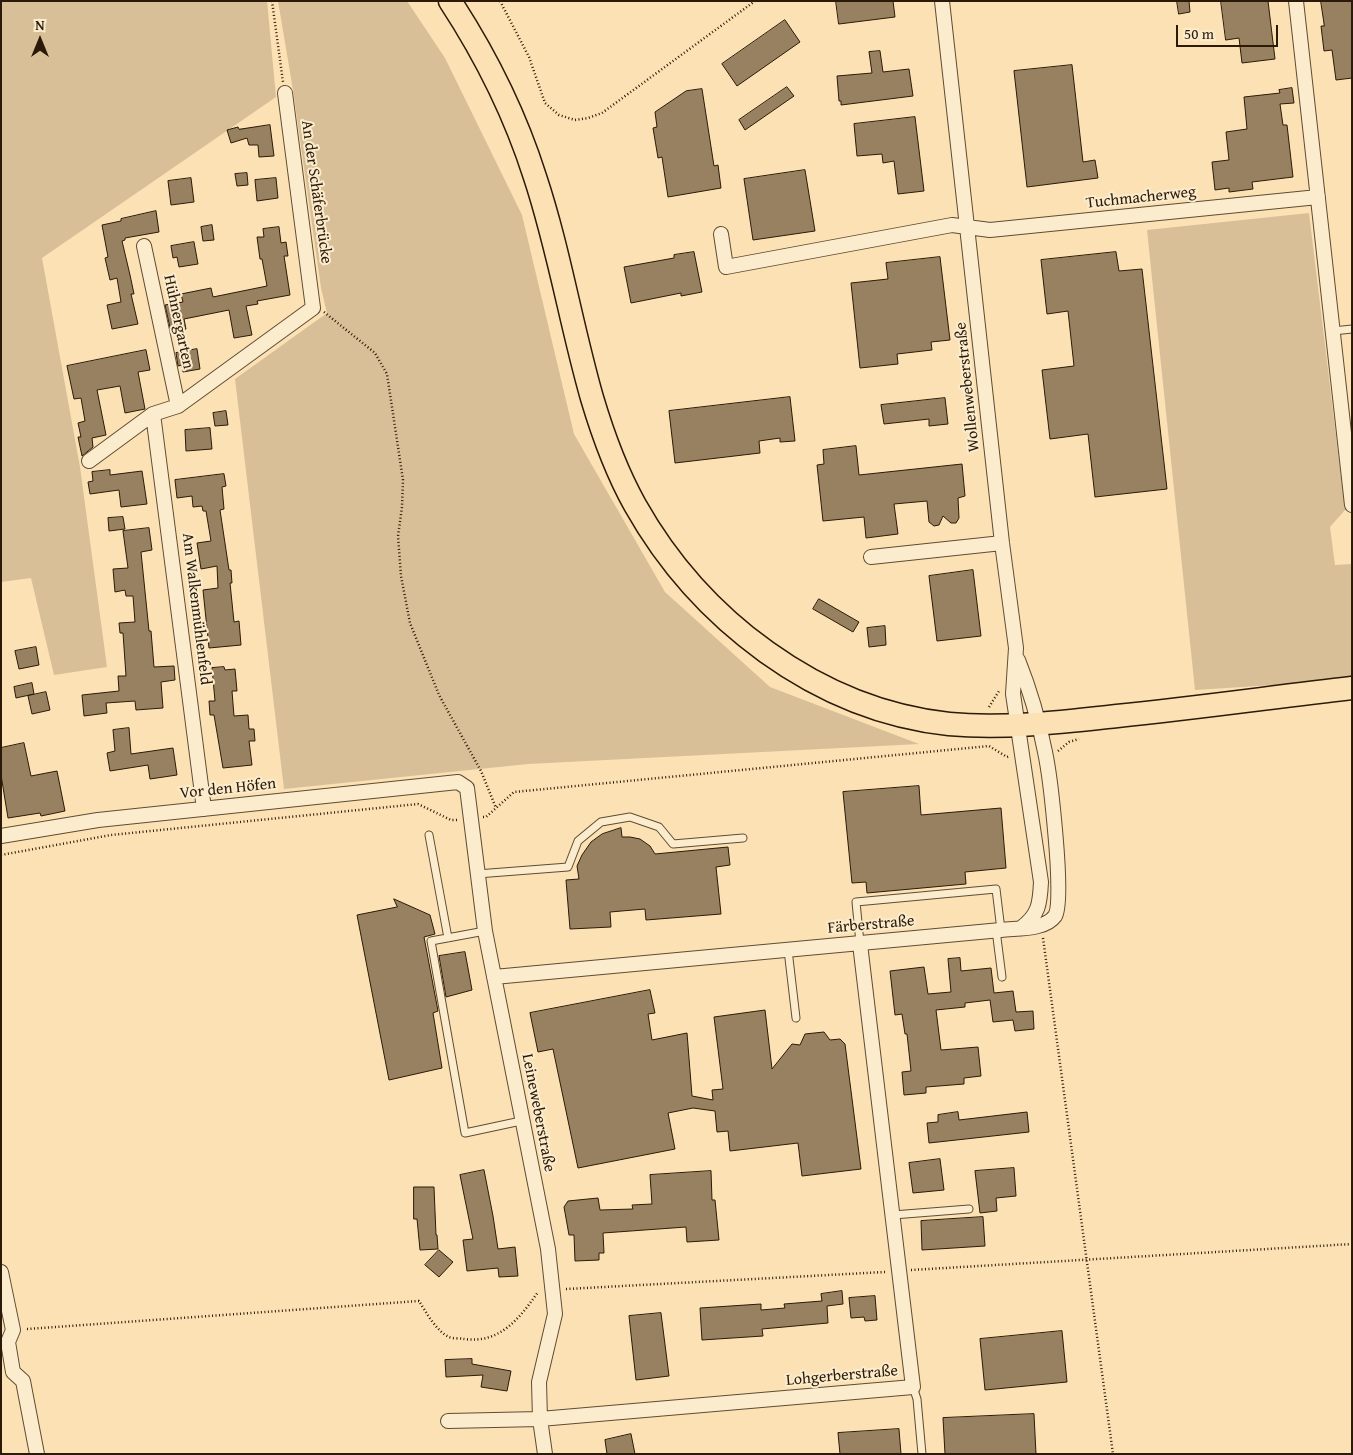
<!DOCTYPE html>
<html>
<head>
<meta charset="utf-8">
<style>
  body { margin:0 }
  #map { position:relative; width:1353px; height:1455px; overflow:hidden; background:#fbe1b4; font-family:"Gentium Book Plus",serif }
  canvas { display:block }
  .frame { position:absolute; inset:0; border:2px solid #2b1a07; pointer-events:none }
  .north { position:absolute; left:15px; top:15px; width:50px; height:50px; -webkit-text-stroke:4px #fcecce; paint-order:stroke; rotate:0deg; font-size:14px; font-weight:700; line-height:20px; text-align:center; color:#2b1a07 }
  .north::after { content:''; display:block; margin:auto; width:18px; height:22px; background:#2b1a07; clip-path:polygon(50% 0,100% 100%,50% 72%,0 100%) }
  .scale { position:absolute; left:1176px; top:25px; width:102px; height:22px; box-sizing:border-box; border:2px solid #2b1a07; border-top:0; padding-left:6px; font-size:15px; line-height:18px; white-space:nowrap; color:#2b1a07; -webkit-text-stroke:4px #fcecce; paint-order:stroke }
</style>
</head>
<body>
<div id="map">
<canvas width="1353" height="1455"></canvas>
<div class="frame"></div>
<div class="north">N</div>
<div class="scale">50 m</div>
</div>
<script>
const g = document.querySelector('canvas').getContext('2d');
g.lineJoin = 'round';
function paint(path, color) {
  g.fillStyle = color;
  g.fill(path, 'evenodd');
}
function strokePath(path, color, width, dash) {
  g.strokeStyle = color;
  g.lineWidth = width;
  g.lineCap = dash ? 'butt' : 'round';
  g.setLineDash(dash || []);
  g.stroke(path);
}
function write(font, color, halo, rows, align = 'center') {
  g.font = font + ' "Gentium Book Plus",serif';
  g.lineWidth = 4;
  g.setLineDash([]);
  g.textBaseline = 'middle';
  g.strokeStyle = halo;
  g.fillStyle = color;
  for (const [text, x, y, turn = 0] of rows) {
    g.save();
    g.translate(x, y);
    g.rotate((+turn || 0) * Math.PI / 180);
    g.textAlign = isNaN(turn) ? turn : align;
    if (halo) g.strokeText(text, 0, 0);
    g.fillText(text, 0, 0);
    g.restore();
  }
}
paint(new Path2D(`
  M1,1H267L276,97L42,258L80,467L107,667L54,675L31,578L1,582Z
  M278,1H407L445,58L522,215L574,434L665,592L770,687L919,744L528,764L284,789L235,379L327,313L321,288L293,90Z
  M1309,213L1345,510L1330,527L1335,565L1352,564V680L1195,690L1147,230Z`), '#d8bf97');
const building = new Path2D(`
  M836,1H893L895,17L839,24Z
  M1177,1H1189L1190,12L1179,14Z
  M1221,1H1268L1275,59L1242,63L1239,38L1226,40Z
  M1321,1H1352V78L1336,80L1332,50L1324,51L1321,26H1324Z
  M785,20L800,42L737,86L722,64Z
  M880,51L883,72L909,69L913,96L841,105V101H839L837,76L872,73L869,52Z
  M1072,65L1083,162L1095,160L1098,178L1027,187L1014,71Z
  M787,87L794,96L745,130L739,120Z
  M1292,88L1294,103L1280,104L1283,125H1287L1293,177L1252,182L1253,189L1229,192V188L1215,190L1212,162L1229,160L1226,132L1247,129L1244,97L1280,93L1279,90Z
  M702,89L714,166L718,165L721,188L668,197L662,157L658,158L653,128L657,127L655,112L686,91Z
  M915,117L924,191L898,194L894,161L883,163L882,154L857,156L854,124Z
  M270,125L274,156L259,157L258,145H249L247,138L231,143L227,130L238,127L239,129Z
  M805,170L815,231L753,240L744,179Z
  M247,173L248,185L237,186L235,174Z
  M191,178L194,202L171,205L168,181Z
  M276,178L278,198L257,201L255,180Z
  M156,211L159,232L125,238V240L122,241L130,275L134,294H131L138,324L112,329L107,305L121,302L117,278L110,280L105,258L108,257L102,225L121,221V219Z
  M212,225L214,240L203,241L201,227Z
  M279,227L281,243L286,242L288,256H284L290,295L257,301L258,304L246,306L252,335L234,338L229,310L184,319L186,329L171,332L165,305L183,302L181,294L211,288L213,297L267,286L262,259H260L257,237H264L263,229Z
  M194,242L198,264L179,267L177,257L173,258L171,246Z
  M694,252L702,292L681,296V293L631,303L624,267L674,258V255Z
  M1116,252L1119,271L1142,269L1167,489L1095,497L1088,434L1050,439L1042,370L1074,366L1068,311L1047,314L1041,260Z
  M940,257L950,340L931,342L932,350L897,354L898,364L860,368L851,283L888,279L886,263Z
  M197,349L200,369L183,372L182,365L178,366L176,353Z
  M146,350L150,370L138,372L145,409L125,413L120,386L97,390L106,435L92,438L93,447L82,456L78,437H81L78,423L85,421L81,398L74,399L67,366Z
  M790,397L795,441L780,442V438L759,441L760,453L675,463L669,411Z
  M945,398L948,424L929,426V419L884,424L881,405Z
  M226,411L228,425L215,426L213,413Z
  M210,428L212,449L186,451L185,430Z
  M856,446L859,475L962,464L965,496L958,498L959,518L956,523H951L943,516L939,525L934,526L929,522L927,501L894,504L898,534L866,538L864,517L823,521L817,465L824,464L823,450Z
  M110,470V475L142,471L147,504L121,507L119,490L90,494L88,482L93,481L92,472Z
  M224,474L226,486L222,487L224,509L220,510L229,570H231L232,583H230L234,622L239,621L241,645L209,648L203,590L218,588L217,566L201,569L197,543L211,541L206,511H203L202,506L193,507L192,496L177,498L175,480Z
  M123,517L125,529L109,531L108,518Z
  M149,528L152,550L141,552L149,631H151L154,667L174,666L175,680L161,682L163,708L136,710L135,701L106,703L107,713L84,716L82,695L119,691L118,676H126L123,633H120L119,623L135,622L133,596H126L125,590L115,592L113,569L128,568L123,531Z
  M973,570L981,636L937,641L929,576Z
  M819,599L859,622L853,632L813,609Z
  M885,626L886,645L869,647L867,628Z
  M36,647L39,665L19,669L15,651Z
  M224,667L225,670L235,669L237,691H232L234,716L248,715L249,729H254L255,741H249L252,765L223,768L214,715H210L209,701H215L212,668Z
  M32,683L34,694L16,698L14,687Z
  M46,692L50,710L32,714L28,696Z
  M129,728L131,754L173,748L177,775L150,779L148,765L110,771L107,753L115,751L113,730Z
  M24,743L31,776L57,771L65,811L41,816L40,813L8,818L1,775V748Z
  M919,786L921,815L1001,808L1006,868L965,872L966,884L867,893L866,882L852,883L843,792Z
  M621,828L622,837H630L640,839L650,846L655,854L728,847L730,865L716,867L721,914L646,920L645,909L610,912L611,927L570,929L566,880L579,879L577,866L582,855L591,842L602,834Z
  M394,899L430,915L435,934L424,937L438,1011L433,1013L442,1068L389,1080L357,915L397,907Z
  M465,952L472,990L446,997L439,956Z
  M960,958L961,971L991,968L994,993L1013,991L1016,1012L1033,1011L1034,1029L1015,1031L1013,1020L993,1022L990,1000L965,1003V1007L936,1010L941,1050L978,1047L981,1076L964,1078V1084L926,1087V1093L904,1095L902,1072L911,1071L907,1034H905L902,1014L895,1015L890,971L924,967L928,994L951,992L948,959Z
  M650,990L655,1013L648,1014L652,1040L687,1033L692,1096L713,1100L712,1090L723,1089L714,1017L765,1010L772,1069L792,1044L800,1045L805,1034L824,1032L830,1040L840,1039L845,1044L861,1169L802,1176L798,1143L730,1151L728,1131L717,1132L715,1111L693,1108L668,1113L675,1149L578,1168L553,1049L538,1052L530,1013Z
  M958,1112L959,1120L1027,1112L1029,1132L929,1143L927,1123L938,1122V1115Z
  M940,1159L944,1190L913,1193L909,1163Z
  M1014,1168L1016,1196L996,1198L997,1211L980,1213L975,1171Z
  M484,1170L493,1216L498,1249L515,1247L518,1276L499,1277L498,1268L467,1271L463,1240L473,1239L460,1175Z
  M711,1171L712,1200H715L719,1240L687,1242L686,1227L603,1233L604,1253H599V1260L575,1261L574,1235H569L564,1207L568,1201L598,1198L600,1210L633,1209L632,1205L652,1204L650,1175Z
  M414,1187H434L436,1235H437L438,1249L420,1250L417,1219H414Z
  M983,1217L985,1246L922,1250L921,1221Z
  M439,1250L453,1262L439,1277L425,1265Z
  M842,1291L843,1304L827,1306L828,1323L762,1329L763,1336L702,1340L700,1308L761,1304V1310L785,1308L784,1304L822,1301L821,1294Z
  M875,1296L877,1320L865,1321L864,1317L851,1318L849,1298Z
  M661,1313L669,1376L636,1380L629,1316Z
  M1062,1331L1067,1382L985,1390L980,1339Z
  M472,1359V1364L511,1371L507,1391L481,1387L483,1375L446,1377L445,1360Z
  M1034,1414L1036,1454H945L943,1418Z
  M899,1429L901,1454H840L838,1433Z
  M631,1434L635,1454H607L605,1440Z`);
paint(building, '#978161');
strokePath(building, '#2b1a07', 1);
const service = new Path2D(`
  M1333,331L1352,329
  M429,835L448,938
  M477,874L568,867L578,841L601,822L630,817L659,827L673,844L743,838
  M996,930L1002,977
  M485,931L431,941L465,1133L521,1121
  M860,943L856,902L996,889L1001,930
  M788,950L796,1018
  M893,1215L969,1209
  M913,1387L917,1399L922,1454`);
const minor = new Path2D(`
  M942,1L1002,543L1016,648L1013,694L1041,882C1040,903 1039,915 1021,928
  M1296,1L1352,505
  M721,234L726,267L952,225L990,230L1318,197
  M144,246L178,406
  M89,461L153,414
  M871,557L1002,543
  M204,809L153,414L178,406L313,308L285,93
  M1,836L98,820L458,782L467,788L485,931L548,1249L555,1314L539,1382L540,1419L545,1454
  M494,977L1001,930C1018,928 1045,930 1055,916C1065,901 1050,775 1045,752C1039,721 1030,690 1018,660
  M1,1272L13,1330L8,1342L13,1372L23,1381L37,1454
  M448,1421L540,1419L913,1387L860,944`);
const primary = new Path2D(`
  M450,1C486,56 515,114 535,177C559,249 571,325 592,398C603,435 616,471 635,505C699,619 817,710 949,724C1005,729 1062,722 1117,716C1196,708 1274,697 1352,688`);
strokePath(service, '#5f4c32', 9);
strokePath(minor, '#5f4c32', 16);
strokePath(primary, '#2b1a07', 25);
strokePath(new Path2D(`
  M272,1L283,82
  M500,1L529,57L545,103L559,115L575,120L588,118L602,113L755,1
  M324,312L375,353L387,374L403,480L402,507L398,536L401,576L410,623L439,695L481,771L496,808
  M989,707L999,691
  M1058,751L1069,742L1079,739
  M483,817H486L514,792L989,746L1007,757L1010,756
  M1,855L111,835L418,804L451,820H457
  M1043,938L1113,1454
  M911,1270L1352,1244
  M566,1289L885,1272
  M27,1329L419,1301C426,1312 436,1331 449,1337C453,1339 460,1338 464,1339C500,1344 520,1318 538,1292`), '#2b1a07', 2.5, [1, 2.5]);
strokePath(service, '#fcecce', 7);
strokePath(minor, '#fcecce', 14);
strokePath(primary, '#fbe1b4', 22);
write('16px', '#2b1a07', '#fcecce', [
  ["An der Schäferbrücke",316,192,82],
  ["Tuchmacherweg",1141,198,-6],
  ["Hühnergarten",178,322,78],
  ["Wollenweberstraße",968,387,-96],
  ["Am Walkenmühlenfeld",196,609,83],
  ["Vor den Höfen",228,789,-6],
  ["Färberstraße",871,925,-5],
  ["Leineweberstraße",538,1113,79],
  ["Lohgerberstraße",842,1376,-5]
]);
</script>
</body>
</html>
